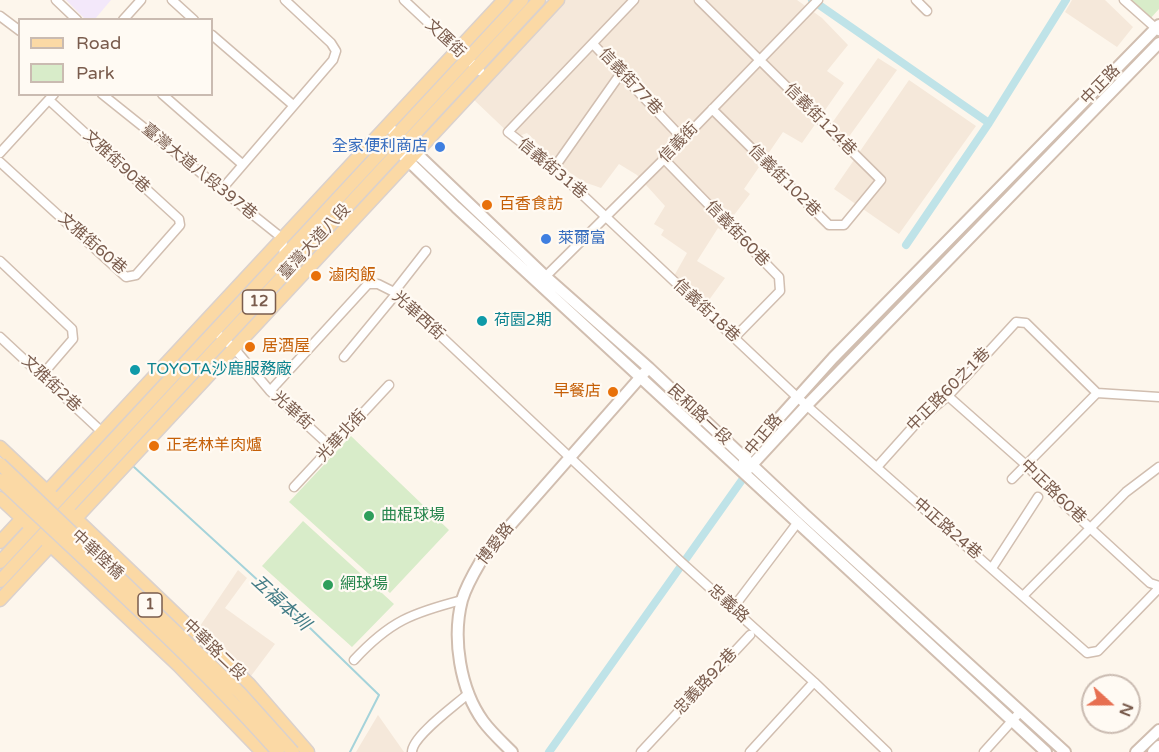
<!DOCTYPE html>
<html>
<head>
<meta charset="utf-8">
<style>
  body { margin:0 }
  #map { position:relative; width:1159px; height:752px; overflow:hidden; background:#fdf6ec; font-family:"Varela Round",sans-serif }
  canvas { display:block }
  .legend { position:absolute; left:18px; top:18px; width:195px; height:78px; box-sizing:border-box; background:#fffaf3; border:2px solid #cabbb1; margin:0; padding:8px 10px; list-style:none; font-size:18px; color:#7a5c4d }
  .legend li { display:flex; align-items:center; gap:12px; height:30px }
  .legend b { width:30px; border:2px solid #cabbb1 }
  .north { position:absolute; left:1081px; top:674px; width:60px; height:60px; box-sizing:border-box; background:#fffaf3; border:2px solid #cabbb1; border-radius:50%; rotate:111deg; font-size:16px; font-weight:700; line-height:24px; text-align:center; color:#7a5c4d }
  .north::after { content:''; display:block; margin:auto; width:21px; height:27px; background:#e76f51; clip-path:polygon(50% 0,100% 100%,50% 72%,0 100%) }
</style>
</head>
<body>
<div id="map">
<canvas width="1159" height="752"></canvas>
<ul class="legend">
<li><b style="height:8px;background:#fbd9a5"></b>Road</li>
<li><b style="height:16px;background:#d8ecc9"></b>Park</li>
</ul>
<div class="north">N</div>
</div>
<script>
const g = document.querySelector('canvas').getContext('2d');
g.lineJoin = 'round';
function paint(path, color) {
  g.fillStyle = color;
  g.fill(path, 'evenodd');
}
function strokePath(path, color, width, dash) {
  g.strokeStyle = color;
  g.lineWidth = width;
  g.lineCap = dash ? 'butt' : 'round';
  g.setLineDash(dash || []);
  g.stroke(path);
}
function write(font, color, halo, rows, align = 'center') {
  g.font = font + ' "Varela Round","Noto Sans TC",sans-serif';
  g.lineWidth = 4.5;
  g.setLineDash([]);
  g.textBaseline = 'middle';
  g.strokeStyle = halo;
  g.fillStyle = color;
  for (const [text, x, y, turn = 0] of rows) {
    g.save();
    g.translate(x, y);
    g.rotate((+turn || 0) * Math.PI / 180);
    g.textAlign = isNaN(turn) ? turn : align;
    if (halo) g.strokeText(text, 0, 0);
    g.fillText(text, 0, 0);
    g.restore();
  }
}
paint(new Path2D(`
  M564,0H797L822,18L848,45L827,71L844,83L802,143L783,132L744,189L750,194L722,231L718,228L697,261L725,278L706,304L674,276L687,253L661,235L664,230L654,224L665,206L637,175L619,164L601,188L584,182L560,166L527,133L514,138L472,98Z
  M1072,0H1105L1133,27L1117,47L1065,12Z
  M878,58L897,70L848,138L832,123Z
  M909,80L976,126L899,234L834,189Z
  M238,570L247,578L225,608L275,644L251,676L200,626Z
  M378,715L404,752H356Z`), '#f5e8da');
paint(new Path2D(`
  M66,0H111L95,19L86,20Z`), '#f3e8fa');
paint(new Path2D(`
  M1129,0H1159V9L1149,20Z
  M351,436L449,530L390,593L289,502Z
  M303,521L394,604L352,647L262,566Z`), '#d8ecc9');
strokePath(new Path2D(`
  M134,467L309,627L379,695L350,752`), '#a5d3da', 2);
strokePath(new Path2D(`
  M812,0L989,123
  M906,245L989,123L1066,0
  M549,752L742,480`), '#bfe3e8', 8);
const minor = new Path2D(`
  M56,0L77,20
  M172,0L194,20
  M404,0L480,71
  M634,0L508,132L554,168L797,397L1087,653L1098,651L1159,588
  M699,0L881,180L844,225H829L712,109
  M916,0L927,11
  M1124,0L1159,31
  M0,16L20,31
  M123,20L141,0
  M212,35L293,105
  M593,44L683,139
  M102,94L282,238L284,255
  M162,94L242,164
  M0,153L54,94
  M664,159L779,277L780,291L734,338
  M0,162L126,277L136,275L180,225L179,219L49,100
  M554,168L621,73
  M222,189L333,60L336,51L331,43L285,0
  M0,261L72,329L73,339L42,375
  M543,279L664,159L818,0
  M394,292L426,251
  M220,336L234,348L270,391L331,447
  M0,337L102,432
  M344,357L396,294
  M270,391L368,284H378L394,292L680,561L814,682L887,752
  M948,396L1026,465L1065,505L1150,583L1159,586
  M877,467L920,419L948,396L1016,322L1026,323L1097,393
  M1012,479L1097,393L1159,397
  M294,487L389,385
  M992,568L1038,497
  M1023,596L1126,492L1159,467
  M733,608L798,522
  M354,660C390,621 412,613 462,600
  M412,752C412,736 456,705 469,693
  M641,752L750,635
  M750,752L814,682
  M984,752L1020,712`);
const tertiary = new Path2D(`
  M391,129L545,276L649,368L804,514L1065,752
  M393,146L456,207L1046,752
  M744,462V457L833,358L1159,25
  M749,468L808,404L1159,43
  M512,752C502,742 491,732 483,721C460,689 452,638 462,600C467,583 477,568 485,554L645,372
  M1136,752L1159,730
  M1153,752L1159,746`);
const primary = new Path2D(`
  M0,447L53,497
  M0,498L28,524
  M70,513L249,684L308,752
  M0,542L504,0
  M47,542L179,666L262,752
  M0,562L522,0
  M0,581L539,0
  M0,600L558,0`);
strokePath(minor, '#d1beb0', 11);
strokePath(tertiary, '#d1beb0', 14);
strokePath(primary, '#dad1cd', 15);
strokePath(minor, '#fff', 8);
strokePath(tertiary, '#fff', 10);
strokePath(primary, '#fbd9a5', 12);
const primaryBridge = new Path2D(`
  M0,464L240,693L293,752
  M0,480C94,569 192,655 278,752`);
strokePath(primaryBridge, '#dad1cd', 15, []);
strokePath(primaryBridge, '#fbd9a5', 12);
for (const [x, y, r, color] of [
  [440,147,6,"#3f7fe0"],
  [487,205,6,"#e8710a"],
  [546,239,6,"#3f7fe0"],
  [316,276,6,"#e8710a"],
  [482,321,6,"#0f9aa8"],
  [250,347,6,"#e8710a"],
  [135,370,6,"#0f9aa8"],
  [613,392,6,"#e8710a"],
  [154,446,6,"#e8710a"],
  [369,516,6,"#2e9e5b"],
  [328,585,6,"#2e9e5b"]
]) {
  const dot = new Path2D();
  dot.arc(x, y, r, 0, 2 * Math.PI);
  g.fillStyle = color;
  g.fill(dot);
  strokePath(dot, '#fffaf3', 2);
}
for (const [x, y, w] of [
  [259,302,33],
  [150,605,24]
]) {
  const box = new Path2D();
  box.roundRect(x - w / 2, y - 12, w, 24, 4.5);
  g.fillStyle = '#fffaf3';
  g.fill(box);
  strokePath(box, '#7a5c4d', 1.5);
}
write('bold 15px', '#7a5c4d', null, [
  ["12",259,302],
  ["1",150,605]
]);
write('16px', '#7a5c4d', '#fffaf3', [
  ["文匯街",445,39,43],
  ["信義街77巷",630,82,47],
  ["中正路",1101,85,-46],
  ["信義街124巷",820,120,45],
  ["信義街",679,143,-46],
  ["文雅街90巷",116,162,43],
  ["信義街31巷",552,169,40],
  ["臺灣大道八段397巷",199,172,39],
  ["信義街102巷",784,181,45],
  ["信義街60巷",737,234,46],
  ["臺灣大道八段",315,242,-47],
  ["文雅街60巷",92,244,41],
  ["信義街18巷",706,311,43],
  ["光華西街",418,316,42],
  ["文雅街2巷",51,384,43],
  ["中正路60之1巷",949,390,-45],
  ["光華街",292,411,42],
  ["民和路一段",699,415,43],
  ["中正路",764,435,-50],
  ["光華北街",342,436,-47],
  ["中正路60巷",1053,492,44],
  ["中正路24巷",947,529,41],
  ["博愛路",496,544,-52],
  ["中華陸橋",97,555,43],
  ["忠義路",728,604,42],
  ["中華路二段",214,650,44],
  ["忠義路92巷",706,682,-47]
]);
write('16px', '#366cbe', '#fffaf3', [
  ["全家便利商店",428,147],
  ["萊爾富",558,239,"left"]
], 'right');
write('16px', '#c56008', '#fffaf3', [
  ["百香食訪",499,205],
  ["滷肉飯",328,276],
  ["居酒屋",262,347],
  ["早餐店",601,392,"right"],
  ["正老林羊肉爐",166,446]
], 'left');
write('16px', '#0d838f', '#fffaf3', [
  ["荷園2期",494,321],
  ["TOYOTA沙鹿服務廠",147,370]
], 'left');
write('16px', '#27864d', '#fffaf3', [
  ["曲棍球場",381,516],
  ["網球場",340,585]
], 'left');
write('italic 18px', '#437c86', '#fffaf3', [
  ["五福本圳",280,603,43]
]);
</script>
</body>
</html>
